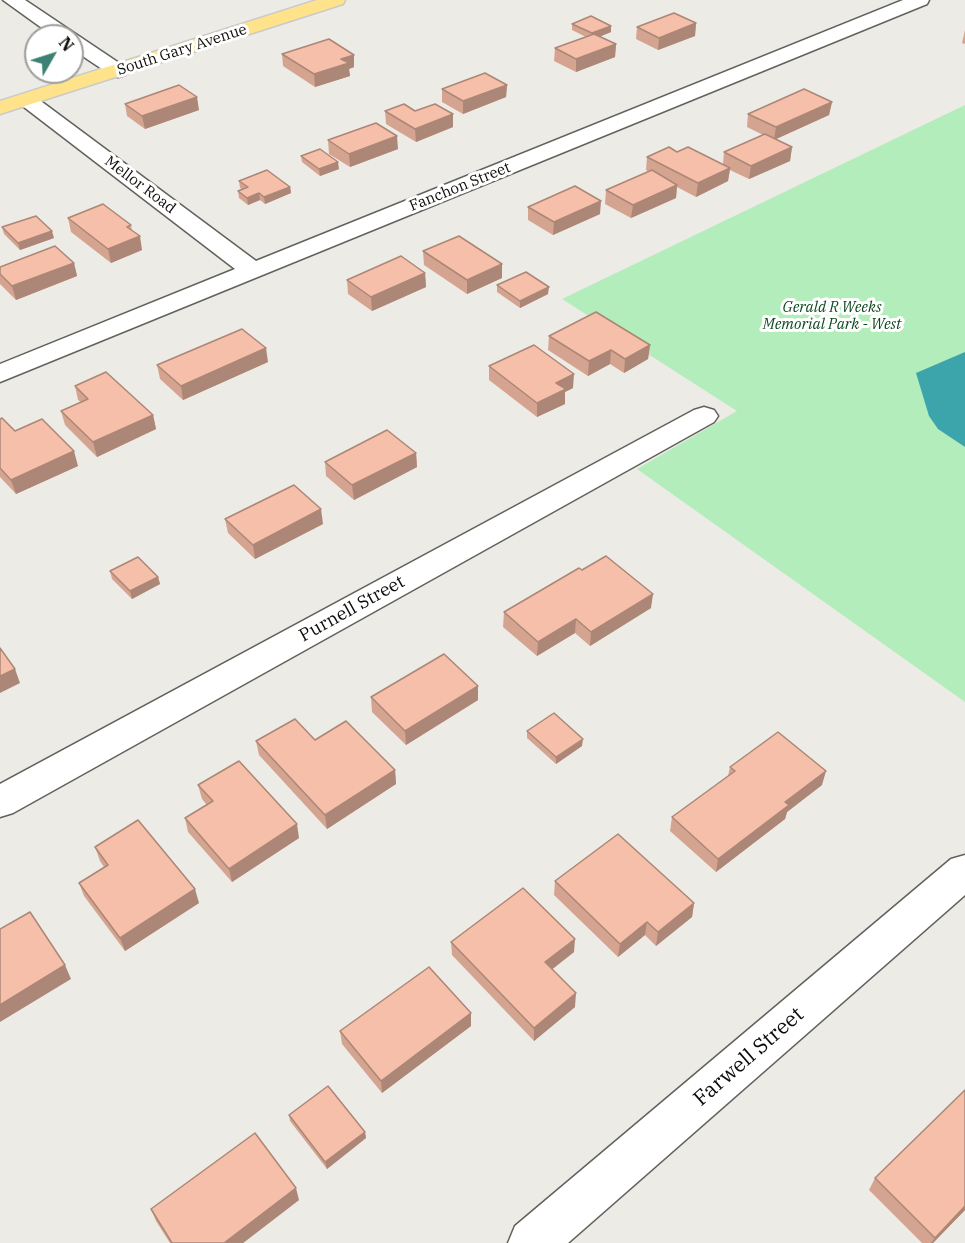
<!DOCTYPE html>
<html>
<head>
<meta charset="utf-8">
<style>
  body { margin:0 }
  #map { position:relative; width:965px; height:1243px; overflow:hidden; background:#edebe5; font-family:"IBM Plex Serif",serif }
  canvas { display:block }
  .north { position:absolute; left:24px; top:24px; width:60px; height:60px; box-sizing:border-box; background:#fff; border:2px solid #9e9e9d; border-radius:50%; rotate:51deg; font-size:16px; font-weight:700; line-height:24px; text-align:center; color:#0d0c0a }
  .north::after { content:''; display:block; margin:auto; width:21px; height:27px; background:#3d8174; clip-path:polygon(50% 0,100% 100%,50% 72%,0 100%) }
</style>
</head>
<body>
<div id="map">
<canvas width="965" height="1243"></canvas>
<div class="north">N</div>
</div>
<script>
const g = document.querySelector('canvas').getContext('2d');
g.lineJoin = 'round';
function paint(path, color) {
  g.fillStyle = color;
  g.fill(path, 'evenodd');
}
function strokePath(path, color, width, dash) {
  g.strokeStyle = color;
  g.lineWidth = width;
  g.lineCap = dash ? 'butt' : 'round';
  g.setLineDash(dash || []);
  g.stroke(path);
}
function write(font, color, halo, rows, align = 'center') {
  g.font = font + ' "IBM Plex Serif",serif';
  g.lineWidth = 6;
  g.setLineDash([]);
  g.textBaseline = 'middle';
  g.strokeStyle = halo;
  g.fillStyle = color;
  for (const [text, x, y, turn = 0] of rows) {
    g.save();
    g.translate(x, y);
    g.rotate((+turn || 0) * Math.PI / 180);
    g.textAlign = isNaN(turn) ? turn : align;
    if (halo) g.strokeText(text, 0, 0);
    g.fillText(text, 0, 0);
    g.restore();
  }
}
paint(new Path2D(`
  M965,105V702L637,469L737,411L562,299Z`), '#b3edbc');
paint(new Path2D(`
  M965,352V447L938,429L929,416L916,373Z`), '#3ba5ab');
const minor = new Path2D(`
  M3,0H25L125,67L128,71L125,75L118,77L111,75L72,49V36H53Z
  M903,0H929L927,4L0,382V364L235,269L20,104L16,100L20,96L27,94L34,96L256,261Z
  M704,407L714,410L718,416L714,422L13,813L0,817V784L694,410Z
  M965,855V895L568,1243H508L515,1226L951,859Z`);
const major = new Path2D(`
  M317,0H345L343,4L0,114V101Z`);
strokePath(minor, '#62615c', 3);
strokePath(major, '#cacac9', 3);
paint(minor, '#fff');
paint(major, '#ffe38b');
paint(new Path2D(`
  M696,23L695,36L658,50L636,39L637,27Z
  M572,24L611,32L600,36L616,44L615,57L576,72L554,61L555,48L586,37L572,30Z
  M965,30V44L962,43Z
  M282,54L354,67L349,69L350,76L315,87L283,66Z
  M507,85L506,97L463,114L442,102V89Z
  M832,102L829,115L776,139L792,147L790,161L749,179L730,170L728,181L696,197L677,187L676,198L631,218L605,204L606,190L649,172L646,170L647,157L723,164L724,152L763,135L747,127L748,114Z
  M125,104L199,110L145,129L127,116Z
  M385,111H415L453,114V127L416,142L386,124Z
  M328,140L398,149L350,167L329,154Z
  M301,156L339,169L320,176L302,162Z
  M239,181L290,187L291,193L265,204L260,200L248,205L239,198L238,191L242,189L240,188Z
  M528,207L600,214L553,235L528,220Z
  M68,218L131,225L132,231L142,250L111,263L71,232Z
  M2,227L54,238L20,250L4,234Z
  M423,251L502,264V278L467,294L424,265Z
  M74,263L77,276L16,300L0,284V267Z
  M425,273L426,287L372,311L348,294L347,280Z
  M497,285L548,294L520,308L497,292Z
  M549,336L650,345L648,359L624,373L610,364L588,376L548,350Z
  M268,362L183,400L160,379L157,365Z
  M489,366L573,388L565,392V404L537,417L489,380Z
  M75,386L153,415L156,429L97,457L65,425L61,411L81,402L78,400Z
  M0,419L15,431L78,466L16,494L0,477Z
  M416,453L417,467L354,500L326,476L325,462Z
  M225,519L323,524L255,559L228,533Z
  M582,570L651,608L590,646L575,633L537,656L503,627L504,612Z
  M110,571L158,577L160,584L132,599L112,579Z
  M371,697L478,700L406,745L372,712Z
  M527,731L582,746L556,764L527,738Z
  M315,740L395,770L396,784L327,829L259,755L256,741Z
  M730,767L822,785L787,812L785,819L716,872L670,831L672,817L728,776Z
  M198,785L299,838L232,882L188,832L185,818L207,805L202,799Z
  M95,847L199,903L125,951L84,896L79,883L104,867L100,861Z
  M555,881L694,903L692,917L656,946L645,935L618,957L554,895Z
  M451,942L574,952L552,969L575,1007L534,1041L452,955Z
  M471,1013V1026L382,1093L342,1044L340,1031Z
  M289,1115L365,1132L366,1138L327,1169L290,1121Z
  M875,1178L965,1210L933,1243H922L869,1190Z
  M299,1200L243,1243H170L156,1221L151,1209Z`), '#d4a491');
paint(new Path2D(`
  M696,23L695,36L658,50L659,38Z
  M611,26V32L592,40V33Z
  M616,44L615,57L576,72V59Z
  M354,55V67L349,69L350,76L315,87L314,74L341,59Z
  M507,85L506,97L463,114V101Z
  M197,97L199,110L145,129L142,116Z
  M832,102L829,115L774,140L776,127Z
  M453,114V127L416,142L415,129Z
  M397,136L398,149L350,167L349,154Z
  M792,147L790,161L749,179L751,166Z
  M338,162L339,169L320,176L319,169Z
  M730,168L728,181L696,197L698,183Z
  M677,185L676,198L631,218L633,205Z
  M290,187L291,193L265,204L264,197Z
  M259,193L260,200L248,205L247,198Z
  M601,201L600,214L553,235L554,222Z
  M52,231L54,238L20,250L18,243Z
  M140,236L142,250L111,263L108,249Z
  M74,263L77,276L16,300L12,286Z
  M502,264V278L467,294V280Z
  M425,273L426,287L372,311L371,297Z
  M549,287L548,294L520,308V301Z
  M650,345L648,359L624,373L625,359Z
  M266,348L268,362L183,400L181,386Z
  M611,350L610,364L588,376L589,361Z
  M574,374L573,388L565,392V404L537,417V403L556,383Z
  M153,415L156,429L97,457L93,442Z
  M74,451L78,466L16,494L11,480Z
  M416,453L417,467L354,500L352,485Z
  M321,509L323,524L255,559L253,545Z
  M158,577L160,584L132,599L130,591Z
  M653,594L651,608L590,646L591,632Z
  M576,619L575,633L537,656L538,642Z
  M15,669L20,683L0,693V676Z
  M478,686V700L406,745L405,731Z
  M583,739L582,746L556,764V757Z
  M395,770L396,784L327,829L325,815Z
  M826,771L822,785L787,812L785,819L716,872L718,859L785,802Z
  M297,824L299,838L232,882L229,869Z
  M195,889L199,903L125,951L120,938Z
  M694,903L692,917L656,946L658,932Z
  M647,922L645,935L618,957L620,944Z
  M575,939L574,952L545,975V962Z
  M65,965L71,979L0,1022V1005Z
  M576,993L575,1007L534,1041V1028Z
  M471,1013V1026L382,1093L381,1081Z
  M365,1132L366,1138L327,1169L325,1162Z
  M296,1188L299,1200L243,1243H224Z
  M965,1206V1210L933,1243H931L935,1238Z`), '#ac8676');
const building = new Path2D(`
  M674,13L696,23L659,38L637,27Z
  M591,16L611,26L592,33L572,24Z
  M594,34L616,44L576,59L555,48Z
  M329,39L354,55L341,59L349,63L314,74L282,54Z
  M485,73L507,85L463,101L442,89Z
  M179,85L197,97L142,116L125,104Z
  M804,89L832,102L776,127L748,114Z
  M404,104L415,111L435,104L453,114L415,129L385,111Z
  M376,123L397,136L349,154L328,140Z
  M765,134L792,147L751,166L724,152Z
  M669,147L677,152L688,147L730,168L698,183L647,157Z
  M320,149L338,162L319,169L301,156Z
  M267,170L290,187L264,197L259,193L247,198L238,191L248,187L239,181Z
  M652,170L677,185L633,205L606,190Z
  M575,186L601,201L554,222L528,207Z
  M103,204L131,225L127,227L140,236L108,249L68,218Z
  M36,216L52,231L18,243L2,227Z
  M459,236L502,264L467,280L423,251Z
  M55,246L74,263L12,286L0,274V267Z
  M401,256L425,273L371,297L347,280Z
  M526,272L549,287L520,301L497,285Z
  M596,312L650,345L625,359L611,350L589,361L549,336Z
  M242,329L266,348L181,386L157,365Z
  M534,345L574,374L556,383L566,389L537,403L489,366Z
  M106,372L153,415L93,442L61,411L88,399L75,386Z
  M2,418L15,431L42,419L74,451L11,480L0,468V419Z
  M387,430L416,453L352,485L325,462Z
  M294,485L321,509L253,545L225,519Z
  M606,556L653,594L591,632L576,619L538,642L504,612L579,568L582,570Z
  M138,557L158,577L130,591L110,571Z
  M0,648L15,669L0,676Z
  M444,654L478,686L405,731L371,697Z
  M554,713L583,739L556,757L527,731Z
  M295,719L315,740L346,721L395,770L325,815L256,741Z
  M778,732L826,771L785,802L789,805L718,859L672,817L735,771L730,767Z
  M239,761L297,824L229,869L185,818L213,801L198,785Z
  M138,820L195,889L120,938L79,883L108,865L95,847Z
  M618,834L694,903L658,932L647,922L620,944L555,881Z
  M523,888L575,939L545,962L576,993L534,1028L451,942Z
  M30,912L65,965L0,1005V929Z
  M429,967L471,1013L381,1081L340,1031Z
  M328,1086L365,1132L325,1162L289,1115Z
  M965,1090V1206L935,1238L875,1178Z
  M255,1133L296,1188L224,1243H172L151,1209Z`);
paint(building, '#f6bfa9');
strokePath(building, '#ac8676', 1.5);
write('15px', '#0d0c0a', '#fff', [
  ["South Gary Avenue",182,50,-18],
  ["Mellor Road",140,185,37],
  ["Fanchon Street",460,187,-22]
]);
write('italic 15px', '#0f481f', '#fff', [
  ["Gerald R Weeks",832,308],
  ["Memorial Park - West",832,325]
]);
write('18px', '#0d0c0a', '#fff', [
  ["Purnell Street",352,609,-29]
]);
write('21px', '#0d0c0a', '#fff', [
  ["Farwell Street",749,1057,-41]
]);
</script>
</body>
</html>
